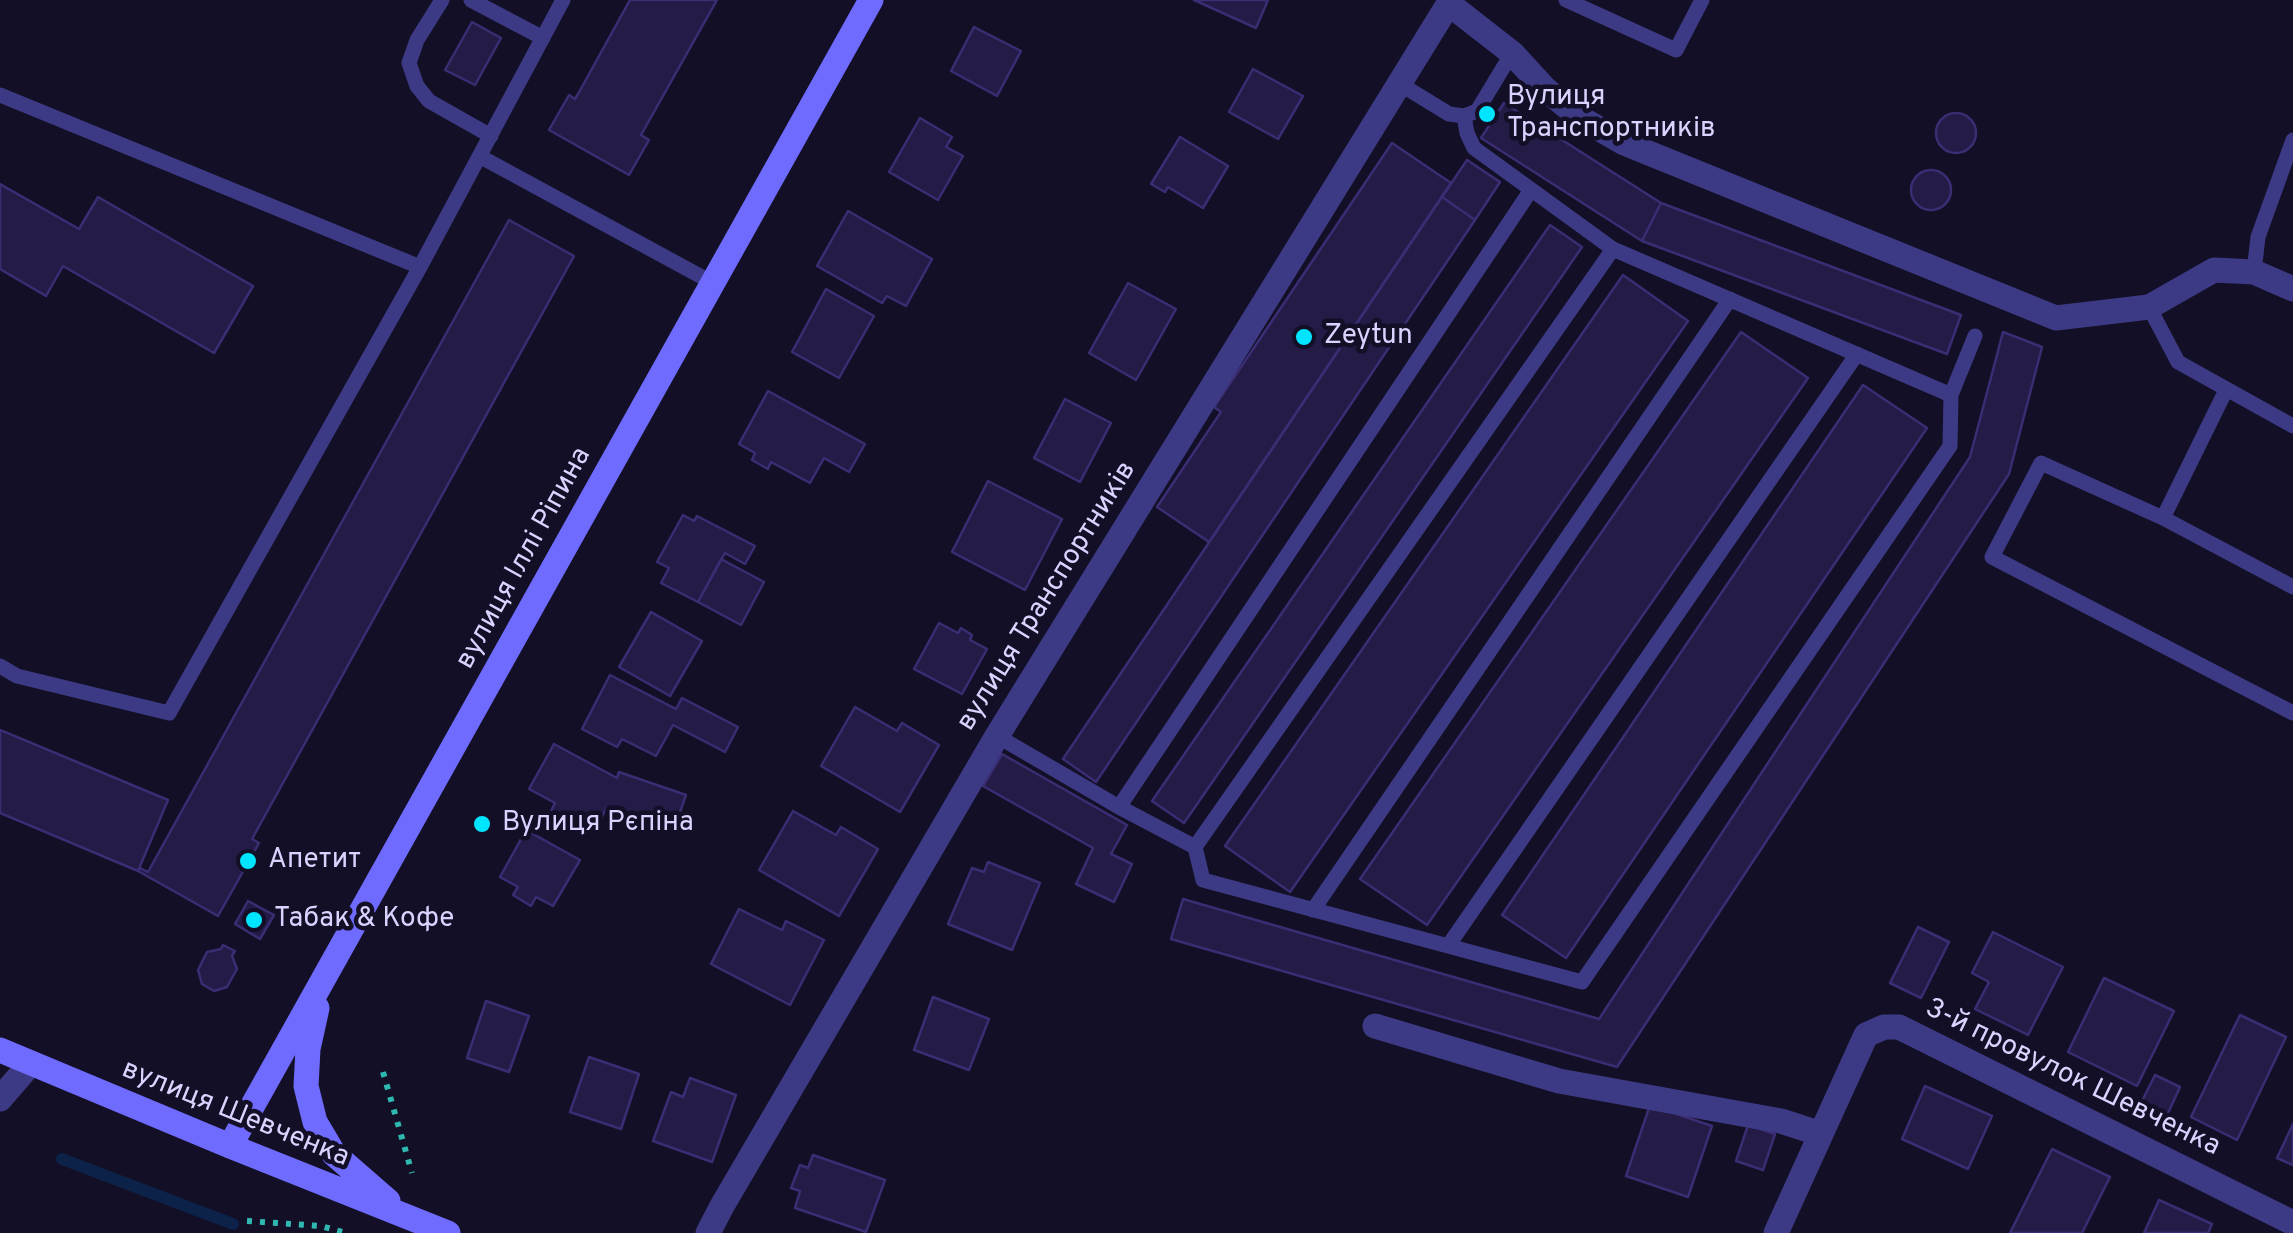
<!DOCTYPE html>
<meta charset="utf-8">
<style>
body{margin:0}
canvas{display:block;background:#130f26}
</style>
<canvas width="2293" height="1233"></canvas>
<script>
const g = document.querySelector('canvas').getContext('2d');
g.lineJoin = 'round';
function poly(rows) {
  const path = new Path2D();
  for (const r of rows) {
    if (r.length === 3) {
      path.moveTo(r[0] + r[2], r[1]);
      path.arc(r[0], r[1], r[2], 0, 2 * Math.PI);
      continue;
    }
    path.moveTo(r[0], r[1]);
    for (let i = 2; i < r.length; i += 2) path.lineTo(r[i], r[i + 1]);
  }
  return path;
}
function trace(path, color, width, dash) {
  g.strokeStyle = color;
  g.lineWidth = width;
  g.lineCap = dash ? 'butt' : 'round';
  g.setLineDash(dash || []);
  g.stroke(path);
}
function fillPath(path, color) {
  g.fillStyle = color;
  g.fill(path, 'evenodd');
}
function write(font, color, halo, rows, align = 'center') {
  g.font = font + ' Overpass,sans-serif';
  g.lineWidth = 9;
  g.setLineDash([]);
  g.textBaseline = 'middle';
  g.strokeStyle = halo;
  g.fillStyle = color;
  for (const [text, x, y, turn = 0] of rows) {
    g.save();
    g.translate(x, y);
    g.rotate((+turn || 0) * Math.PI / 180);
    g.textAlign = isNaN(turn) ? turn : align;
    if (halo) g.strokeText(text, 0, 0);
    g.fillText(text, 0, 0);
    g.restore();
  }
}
trace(poly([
 [62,1159,233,1224]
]), '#0c2248', 12);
const building = poly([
 [630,0,717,0,641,135,649,140,629,175,549,130,569,95,575,99,578,94,630,0],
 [1194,0,1268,0,1256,28,1194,0],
 [472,22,501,38,475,85,445,70,472,22],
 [974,27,1021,51,997,96,951,71,974,27],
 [1253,69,1303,96,1278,139,1229,112,1253,69],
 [1504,103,1661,203,1642,241,1481,138,1504,103],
 [1956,133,20],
 [920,118,952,137,946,147,963,156,938,200,889,172,920,118],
 [1180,137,1228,166,1203,208,1168,187,1165,192,1151,184,1180,137],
 [1392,143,1451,183,1209,542,1157,507,1221,412,1214,407,1392,143],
 [1467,160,1500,182,1475,220,1442,197,1467,160],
 [1931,190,20],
 [0,184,79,229,98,197,253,286,214,353,63,266,46,296,0,269,0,184],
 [1442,197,1475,220,1096,782,1063,759,1442,197],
 [1661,203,1961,315,1947,354,1642,241,1661,203],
 [848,211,932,259,906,306,887,296,882,303,817,266,848,211],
 [509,220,574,256,252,839,259,843,218,916,138,871,140,868,148,872,509,220],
 [1550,225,1582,247,1184,823,1152,801,1550,225],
 [1623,275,1688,321,1290,892,1225,846,1623,275],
 [1128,283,1176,309,1136,380,1089,353,1128,283],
 [826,289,874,316,839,378,792,352,826,289],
 [1741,332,1808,378,1427,925,1360,879,1741,332],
 [2003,332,2042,347,2009,474,1617,1067,1171,939,1183,899,1599,1019,1970,457,2003,332],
 [1863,385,1927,428,1566,958,1502,915,1863,385],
 [768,391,865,444,849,472,824,458,810,483,771,462,768,469,752,460,755,453,739,444,768,391],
 [1065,399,1111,423,1080,482,1034,458,1065,399],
 [988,481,1062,519,1025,590,952,552,988,481],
 [683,515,694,521,697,516,755,546,745,564,725,553,698,602,661,583,669,568,657,562,683,515],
 [721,559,764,582,741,625,698,602,721,559],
 [651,612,702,641,670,696,619,667,651,612],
 [939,623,958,633,961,628,972,635,970,640,987,649,962,694,914,669,939,623],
 [610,675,676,709,682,698,738,727,725,752,673,725,656,756,622,739,617,747,582,729,610,675],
 [855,707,897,731,902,723,939,745,900,812,821,766,855,707],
 [0,730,168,800,138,871,0,813,0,730],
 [554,744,617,778,619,772,686,795,674,829,607,807,597,826,580,816,576,825,551,811,555,803,529,789,554,744],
 [1002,754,1127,825,1111,854,1132,864,1114,902,1076,884,1093,848,983,786,1002,754],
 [793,811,836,835,841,827,878,849,839,916,759,870,793,811],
 [526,830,580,860,553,906,536,897,531,906,513,895,518,887,500,877,526,830],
 [988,862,1040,883,1012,950,948,924,972,868,984,872,988,862],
 [248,901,274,915,260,939,235,924,248,901],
 [739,909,782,930,786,921,824,940,790,1005,711,964,739,909],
 [1918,927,1949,942,1921,998,1890,983,1918,927],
 [1993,932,2063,967,2028,1035,1975,1009,1989,982,1972,973,1993,932],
 [223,945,235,951,232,956,237,969,227,987,214,991,202,984,198,970,207,952,221,949,223,945],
 [2104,978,2174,1011,2137,1086,2068,1052,2104,978],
 [933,997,989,1019,969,1070,914,1050,933,997],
 [486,1001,529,1016,509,1072,467,1058,486,1001],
 [2240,1015,2286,1037,2237,1140,2191,1117,2240,1015],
 [589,1057,639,1074,621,1129,570,1112,589,1057],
 [2155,1075,2180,1087,2164,1122,2138,1109,2155,1075],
 [690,1078,736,1095,712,1162,653,1141,671,1092,683,1097,690,1078],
 [1925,1086,1992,1116,1968,1169,1902,1139,1925,1086],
 [1650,1105,1712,1126,1688,1197,1626,1176,1650,1105],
 [2293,1124,2293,1165,2277,1158,2293,1124],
 [1748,1125,1775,1134,1763,1170,1736,1161,1748,1125],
 [2052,1149,2110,1177,2082,1233,2010,1233,2052,1149],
 [813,1155,885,1180,866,1232,795,1208,800,1191,791,1188,800,1165,808,1168,813,1155],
 [2159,1200,2212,1224,2208,1233,2144,1233,2159,1200]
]);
fillPath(building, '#241b47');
trace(building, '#3b2d73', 2.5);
trace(poly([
 [383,1072,412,1173],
 [247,1221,321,1226,346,1233]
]), '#2fb8b0', 6, [5, 8]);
trace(poly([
 [442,0,417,40,409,63,417,86,429,101,491,136],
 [471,0,543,38],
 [1566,0,1676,50,1702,0],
 [1400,84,1449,114,1464,116,1477,111,1512,53],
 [0,95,420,267],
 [1464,116,1467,133,1474,148,1613,249,1951,395],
 [481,157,713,283],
 [2254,272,2258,237,2293,140],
 [2149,307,2178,362,2293,426],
 [2163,518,2226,390],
 [2293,587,2163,518,2041,463,1992,557,2293,713],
 [0,666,17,676,169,713,420,267,563,0],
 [997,736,1119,807,1195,847,1203,880,1582,982,1950,446,1951,395,1975,336],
 [1119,807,1531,190],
 [1195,847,1613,249],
 [1313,910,1730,299],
 [1448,946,1857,354]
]), '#3d3a85', 15);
trace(poly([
 [1449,4,1512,53,1545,89,1582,119,1624,143,2056,318,2149,307,2214,270,2254,272,2293,289],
 [1375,1026,1559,1081,1781,1121,1821,1134],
 [708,1233,722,1206,997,736,1451,0],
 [1776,1233,1866,1035,1884,1027,1899,1027,2293,1223]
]), '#3d3a85', 25);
trace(poly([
 [0,1099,31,1063]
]), '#3d3a85', 25);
trace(poly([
 [317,1008,308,1049,306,1086,315,1122,334,1154,388,1201],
 [0,1050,230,1146,448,1233],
 [230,1146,871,0]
]), '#6f6bff', 25);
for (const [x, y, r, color] of [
 [1487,114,10,"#00e5ff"],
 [1304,337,10,"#00e5ff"],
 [482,824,10,"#00e5ff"],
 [248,861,10,"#00e5ff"],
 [254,920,10,"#00e5ff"]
]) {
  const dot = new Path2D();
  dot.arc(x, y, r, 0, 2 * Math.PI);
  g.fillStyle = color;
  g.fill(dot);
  trace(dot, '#130f26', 4);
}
write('28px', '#d9d4ff', '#130f26', [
 ["Вулиця",1507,98],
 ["Транспортників",1507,130],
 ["Zeytun",1324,337],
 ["Вулиця Рєпіна",502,824],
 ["Апетит",268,861],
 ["Табак & Кофе",274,920]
], 'left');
write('28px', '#d9d4ff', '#130f26', [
 ["вулиця Іллі Ріпина",525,559,-61],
 ["вулиця Транспортників",1048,597,-58],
 ["3-й провулок Шевченка",2072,1079,26],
 ["вулиця Шевченка",235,1115,22]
]);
</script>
